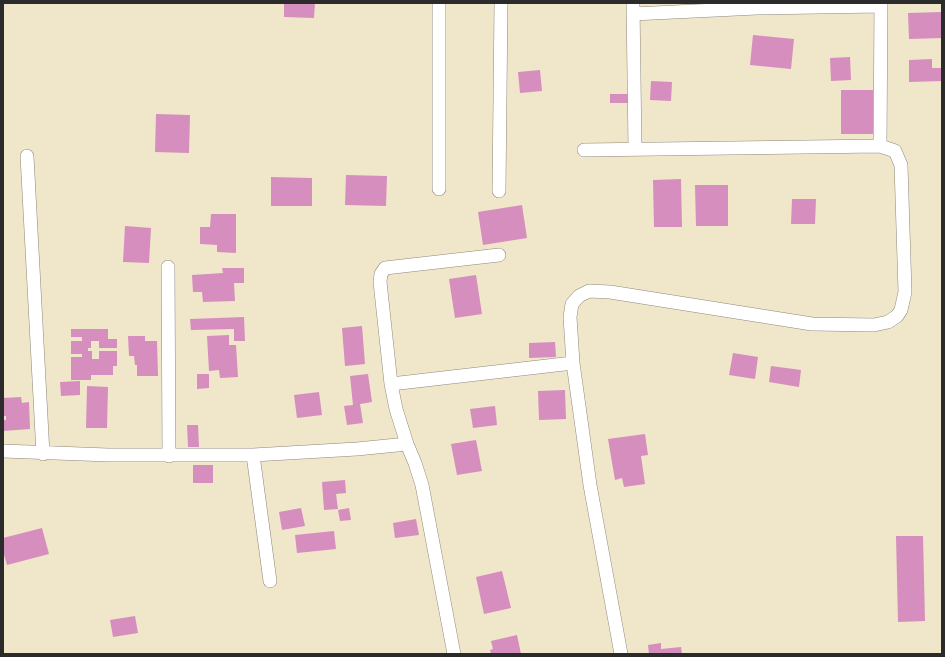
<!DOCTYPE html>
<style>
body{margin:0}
#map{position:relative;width:945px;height:657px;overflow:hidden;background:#f0e6ca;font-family:Vollkorn,serif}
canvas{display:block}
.frame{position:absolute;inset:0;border:4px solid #2b2b2b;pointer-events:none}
</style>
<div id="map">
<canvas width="945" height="657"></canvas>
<div class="frame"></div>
</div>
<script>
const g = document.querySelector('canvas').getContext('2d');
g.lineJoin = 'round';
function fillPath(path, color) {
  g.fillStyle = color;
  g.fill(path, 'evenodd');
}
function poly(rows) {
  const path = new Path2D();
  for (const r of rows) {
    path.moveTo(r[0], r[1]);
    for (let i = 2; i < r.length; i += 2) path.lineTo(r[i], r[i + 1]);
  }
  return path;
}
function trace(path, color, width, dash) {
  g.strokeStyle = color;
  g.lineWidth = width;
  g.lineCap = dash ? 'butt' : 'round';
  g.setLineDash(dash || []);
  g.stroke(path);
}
fillPath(poly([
 [284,3,315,3,314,18,284,17],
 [942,12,942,38,909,39,908,13],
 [753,35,794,39,791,69,750,65],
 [850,57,851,80,831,81,830,58],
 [932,59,932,68,942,68,942,81,909,82,909,60],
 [540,70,542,91,520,93,518,72],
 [651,81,672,82,671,101,650,100],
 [841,90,873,90,873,134,841,134],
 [610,94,628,94,629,103,610,103],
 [156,114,190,115,189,153,155,152],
 [346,175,387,176,386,206,345,205],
 [271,177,312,178,312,206,271,206],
 [681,179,682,227,654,227,653,180],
 [695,185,728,185,728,226,696,226],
 [792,199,816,199,815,224,791,224],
 [522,205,527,238,483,245,478,212],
 [211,214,236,214,236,253,217,252,217,245,200,244,200,227,210,227],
 [125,226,151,228,149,263,123,262],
 [222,268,244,268,244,283,234,283,235,301,203,302,202,292,193,292,192,275,223,273],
 [476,275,482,314,455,318,449,279],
 [244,317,245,341,234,341,234,329,191,330,190,319],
 [362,326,365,364,345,366,342,328],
 [71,329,108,329,108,339,117,339,117,348,99,348,99,341,91,341,91,348,88,348,88,351,92,351,92,359,99,359,99,351,117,351,117,366,113,366,113,375,91,375,91,380,71,380,71,357,82,357,82,354,71,354,71,341,82,341,82,337,71,337],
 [229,335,229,345,236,345,238,377,220,378,219,370,209,371,207,336],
 [128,336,145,336,145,341,157,341,158,376,137,376,137,365,135,365,134,356,129,356],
 [555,342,556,357,529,358,529,343],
 [733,353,758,357,755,379,729,375],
 [771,366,801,370,799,387,769,382],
 [197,374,209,374,209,388,197,389],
 [368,374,372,402,360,404,363,423,347,425,344,406,353,405,350,376],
 [80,381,80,395,61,396,60,382],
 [87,386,108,387,107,428,86,428],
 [565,390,566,419,539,420,538,391],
 [319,392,322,415,297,418,294,395],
 [21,397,22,403,29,402,30,429,3,431,3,420,6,420,6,416,3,416,3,398],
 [495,406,497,425,473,428,470,409],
 [187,425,198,425,199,447,188,447],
 [645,434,648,455,641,456,645,484,624,487,622,478,615,480,608,439],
 [476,440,482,471,457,475,451,444],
 [193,465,213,465,213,483,193,483],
 [345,480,346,493,336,494,338,509,324,510,322,482],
 [301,508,305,526,282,530,279,512],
 [349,508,351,520,340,521,338,510],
 [416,519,419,535,395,538,393,523],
 [42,528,49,554,7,565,3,551,3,538],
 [334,531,336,549,297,553,295,535],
 [896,536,923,536,925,621,898,622],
 [502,571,511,608,484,614,476,577],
 [135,616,138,633,113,637,110,620],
 [517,635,521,654,491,654,490,650,493,649,491,641],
 [661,643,661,649,681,647,682,654,649,654,648,645]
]), '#d58ebe');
const street = poly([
 [633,3,635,149],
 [633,14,757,8,881,6],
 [880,146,881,3],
 [584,150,880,146,895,151,901,165,905,292,901,310,897,316,888,322,874,325,812,324,610,292,589,291,579,296,572,304,570,317,573,363,590,485,621,654],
 [27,156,43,454],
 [439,189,439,3],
 [499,191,501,3],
 [168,267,169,456],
 [391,384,573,363],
 [3,451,108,455,253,455,357,449,407,444],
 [253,455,270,581],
 [454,654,422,485,415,463,407,444,396,409,391,384,380,282,381,274,385,268,499,255]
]);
trace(street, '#8e887a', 14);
trace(street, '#fff', 13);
</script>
